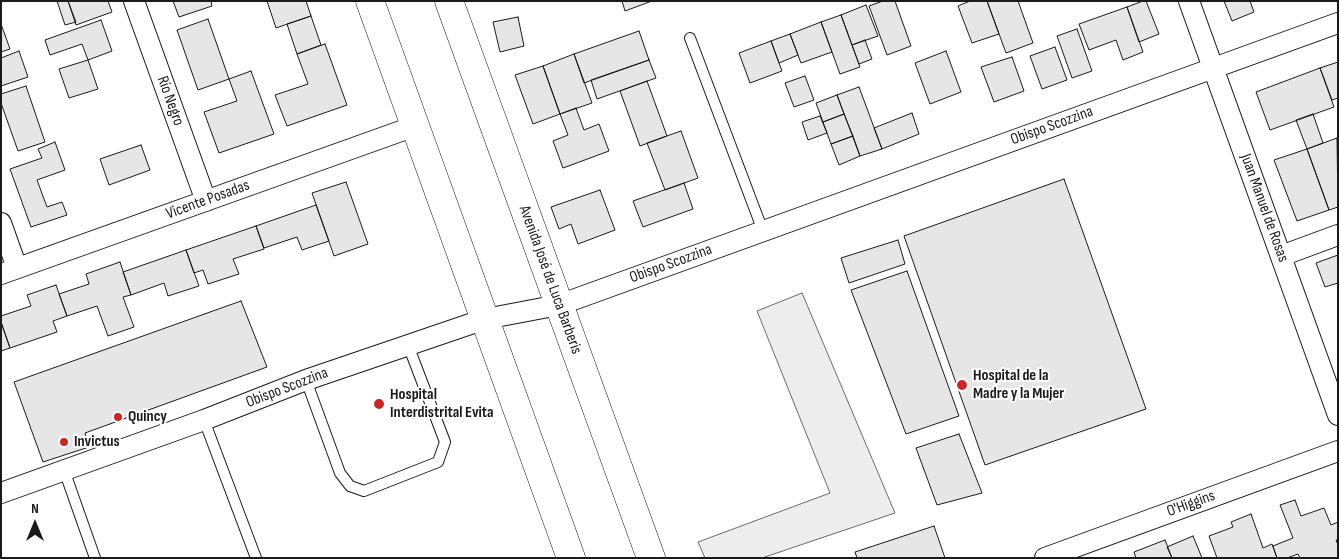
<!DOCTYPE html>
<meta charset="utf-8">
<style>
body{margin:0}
#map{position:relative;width:1339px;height:559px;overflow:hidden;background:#fff;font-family:"Sofia Sans Condensed",sans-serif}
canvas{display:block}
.frame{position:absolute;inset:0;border:2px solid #1a1a1a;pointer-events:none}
.north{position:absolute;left:10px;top:499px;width:50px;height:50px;-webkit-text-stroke:4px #fff;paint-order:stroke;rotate:0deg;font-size:14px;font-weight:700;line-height:20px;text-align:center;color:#1a1a1a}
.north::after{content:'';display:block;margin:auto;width:18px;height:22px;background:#1a1a1a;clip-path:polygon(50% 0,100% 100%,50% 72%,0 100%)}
</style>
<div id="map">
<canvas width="1339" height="559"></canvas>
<div class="frame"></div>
<div class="north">N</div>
</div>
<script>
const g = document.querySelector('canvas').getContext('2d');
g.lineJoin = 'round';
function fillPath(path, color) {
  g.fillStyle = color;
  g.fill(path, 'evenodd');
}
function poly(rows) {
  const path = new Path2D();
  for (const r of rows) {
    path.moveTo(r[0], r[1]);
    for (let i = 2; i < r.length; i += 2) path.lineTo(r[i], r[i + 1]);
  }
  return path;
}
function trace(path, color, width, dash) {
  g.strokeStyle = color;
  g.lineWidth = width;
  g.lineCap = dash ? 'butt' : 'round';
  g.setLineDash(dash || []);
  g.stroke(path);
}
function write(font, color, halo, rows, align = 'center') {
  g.font = font + ' "Sofia Sans Condensed",sans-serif';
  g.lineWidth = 4;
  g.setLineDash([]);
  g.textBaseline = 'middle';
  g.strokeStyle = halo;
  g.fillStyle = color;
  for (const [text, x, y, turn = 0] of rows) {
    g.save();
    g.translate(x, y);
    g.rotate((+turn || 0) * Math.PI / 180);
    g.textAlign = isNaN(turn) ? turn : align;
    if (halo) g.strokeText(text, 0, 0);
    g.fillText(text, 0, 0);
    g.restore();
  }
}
const parking = poly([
 [802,293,895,513,762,558,705,558,698,542,830,493,757,311,802,293]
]);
fillPath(parking, '#ededed');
trace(parking, '#6a6a6a', 1);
const building = poly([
 [57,1,68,1,76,22,65,25,57,1],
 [68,1,108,1,112,12,76,25,68,1],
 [173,1,211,1,212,6,179,17,173,1],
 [267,1,306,1,311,16,276,28,267,1],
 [622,1,652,1,625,11,622,1],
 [883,1,895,1,911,46,887,55,869,6,883,1],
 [970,1,987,1,999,34,972,43,958,6,970,1],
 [987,1,1018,1,1033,43,1006,53,987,1],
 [1143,1,1146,1,1159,34,1139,42,1127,7,1143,1],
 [1224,1,1250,1,1254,12,1232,21,1224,1],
 [866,5,878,36,852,45,841,15,866,5],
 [1127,7,1143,52,1123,60,1116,40,1089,50,1079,24,1127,7],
 [841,15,860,67,840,74,821,22,841,15],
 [311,16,321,45,297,54,287,24,311,16],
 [518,17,524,46,500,52,493,22,518,17],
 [208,19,229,79,198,90,177,30,208,19],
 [101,20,112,51,88,60,82,44,50,55,45,40,101,20],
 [821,22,832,52,801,63,790,34,821,22],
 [1,24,10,49,1,52,1,24],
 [1077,29,1092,71,1072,78,1057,36,1077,29],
 [639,31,649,60,584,83,574,54,639,31],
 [790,34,798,55,779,63,771,41,790,34],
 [865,40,872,59,859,64,852,45,865,40],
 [771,41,782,71,750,83,739,53,771,41],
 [325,44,347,105,287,126,275,95,308,84,297,54,325,44],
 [1055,47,1067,80,1042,89,1030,56,1055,47],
 [19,51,28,77,1,86,1,58,19,51],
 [946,51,961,92,930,104,915,63,946,51],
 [574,54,592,103,560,114,543,66,574,54],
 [1012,57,1024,91,994,102,981,67,1012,57],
 [88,60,98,89,69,98,59,69,88,60],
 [649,60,656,78,597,99,591,80,649,60],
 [1338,62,1338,98,1332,100,1320,68,1338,62],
 [543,66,560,114,533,124,515,75,543,66],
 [1320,68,1334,107,1270,130,1256,92,1320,68],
 [251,71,274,134,219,153,204,112,237,101,229,79,251,71],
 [805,76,814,100,794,107,785,83,805,76],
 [647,81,667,136,640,146,620,91,647,81],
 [26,86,45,142,18,151,1,103,1,94,26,86],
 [859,87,882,149,860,156,837,95,859,87],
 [837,95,844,114,823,122,816,103,837,95],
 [576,108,584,130,599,124,609,151,563,168,553,141,568,135,560,114,576,108],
 [912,113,919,134,882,149,874,128,912,113],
 [844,114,853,136,831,144,823,122,844,114],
 [1313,114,1323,143,1307,149,1296,120,1313,114],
 [820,116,827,133,808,140,802,122,820,116],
 [681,131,698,178,665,190,647,143,681,131],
 [853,136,860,156,839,165,831,144,853,136],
 [1337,138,1338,207,1329,210,1307,149,1337,138],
 [55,142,65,170,37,180,47,207,62,202,67,215,31,227,10,169,42,158,38,149,55,142],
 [141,145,150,170,109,185,100,159,141,145],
 [1307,149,1329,210,1297,221,1274,160,1307,149],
 [1064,179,1146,409,985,465,904,236,1064,179],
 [346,182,368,244,334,256,312,193,346,182],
 [684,183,693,209,643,227,633,201,684,183],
 [600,190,615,230,578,244,571,224,559,229,551,207,600,190],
 [316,205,329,241,302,250,297,237,264,248,256,226,316,205],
 [256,226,264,249,233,259,239,274,208,284,203,270,194,273,186,250,256,226],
 [898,240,905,264,849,283,841,258,898,240],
 [186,250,199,286,168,296,164,283,131,295,123,272,186,250],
 [1338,255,1338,283,1325,287,1316,263,1338,255],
 [120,262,131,295,123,297,134,327,108,336,97,306,67,316,59,294,89,284,86,274,120,262],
 [907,271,959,416,906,434,851,290,907,271],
 [56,285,67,316,53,321,57,332,10,348,1,322,1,316,31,306,27,295,56,285],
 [241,301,267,367,85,433,89,447,43,462,14,382,241,301],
 [1,322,10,348,1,351,1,322],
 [959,434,982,493,937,505,916,448,959,434],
 [1295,500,1301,516,1324,508,1331,525,1338,522,1338,540,1336,540,1338,545,1338,558,1300,558,1298,554,1287,558,1277,558,1273,546,1293,538,1280,505,1295,500],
 [1251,514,1263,548,1272,544,1277,558,1217,558,1209,536,1233,527,1231,522,1251,514],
 [934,526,945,558,857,558,855,552,934,526],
 [1193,536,1202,558,1172,558,1167,547,1193,536],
 [1165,540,1172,558,1136,558,1134,552,1165,540]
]);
fillPath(building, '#e6e6e6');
trace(building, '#1a1a1a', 1);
const lane = poly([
 [690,38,763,231],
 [306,380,340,473,350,486,364,491,438,462,445,442,408,345],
 [204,420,256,558],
 [64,470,95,558]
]);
const street = poly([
 [134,1,206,201],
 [1189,1,1338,415],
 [1,223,17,268],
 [1281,256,1338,235],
 [1,274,415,126],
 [1,493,204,420,306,380,485,319,559,305,1338,23],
 [1045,558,1338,451]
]);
const secondary = poly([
 [370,1,571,558],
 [449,1,651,558]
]);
trace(lane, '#1a1a1a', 12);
trace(street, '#1a1a1a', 22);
trace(secondary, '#1a1a1a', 29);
trace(lane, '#fff', 10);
trace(street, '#fff', 20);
trace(secondary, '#fff', 28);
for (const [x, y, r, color] of [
 [962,385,6,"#c62828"],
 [379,404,6,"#c62828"],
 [118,417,5,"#c62828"],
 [64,442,5,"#c62828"]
]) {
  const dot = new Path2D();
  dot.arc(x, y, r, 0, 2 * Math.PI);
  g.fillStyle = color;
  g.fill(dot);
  trace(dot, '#fff', 2);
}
write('16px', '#1a1a1a', '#fff', [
 ["Río Negro",170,101,70],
 ["Obispo Scozzina",1052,126,-20],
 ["Vicente Posadas",208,200,-20],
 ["Juan Manuel de Rosas",1264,208,70],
 ["Obispo Scozzina",671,264,-20],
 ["Avenida José de Luca Barberis",550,280,70],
 ["Obispo Scozzina",287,388,-21],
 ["O'Higgins",1191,504,-20]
]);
write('bold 16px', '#1a1a1a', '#fff', [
 ["Hospital de la",973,376],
 ["Madre y la Mujer",973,394],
 ["Hospital",390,395],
 ["Interdistrital Evita",390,413],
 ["Quincy",128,417],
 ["Invictus",74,442]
], 'left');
</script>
